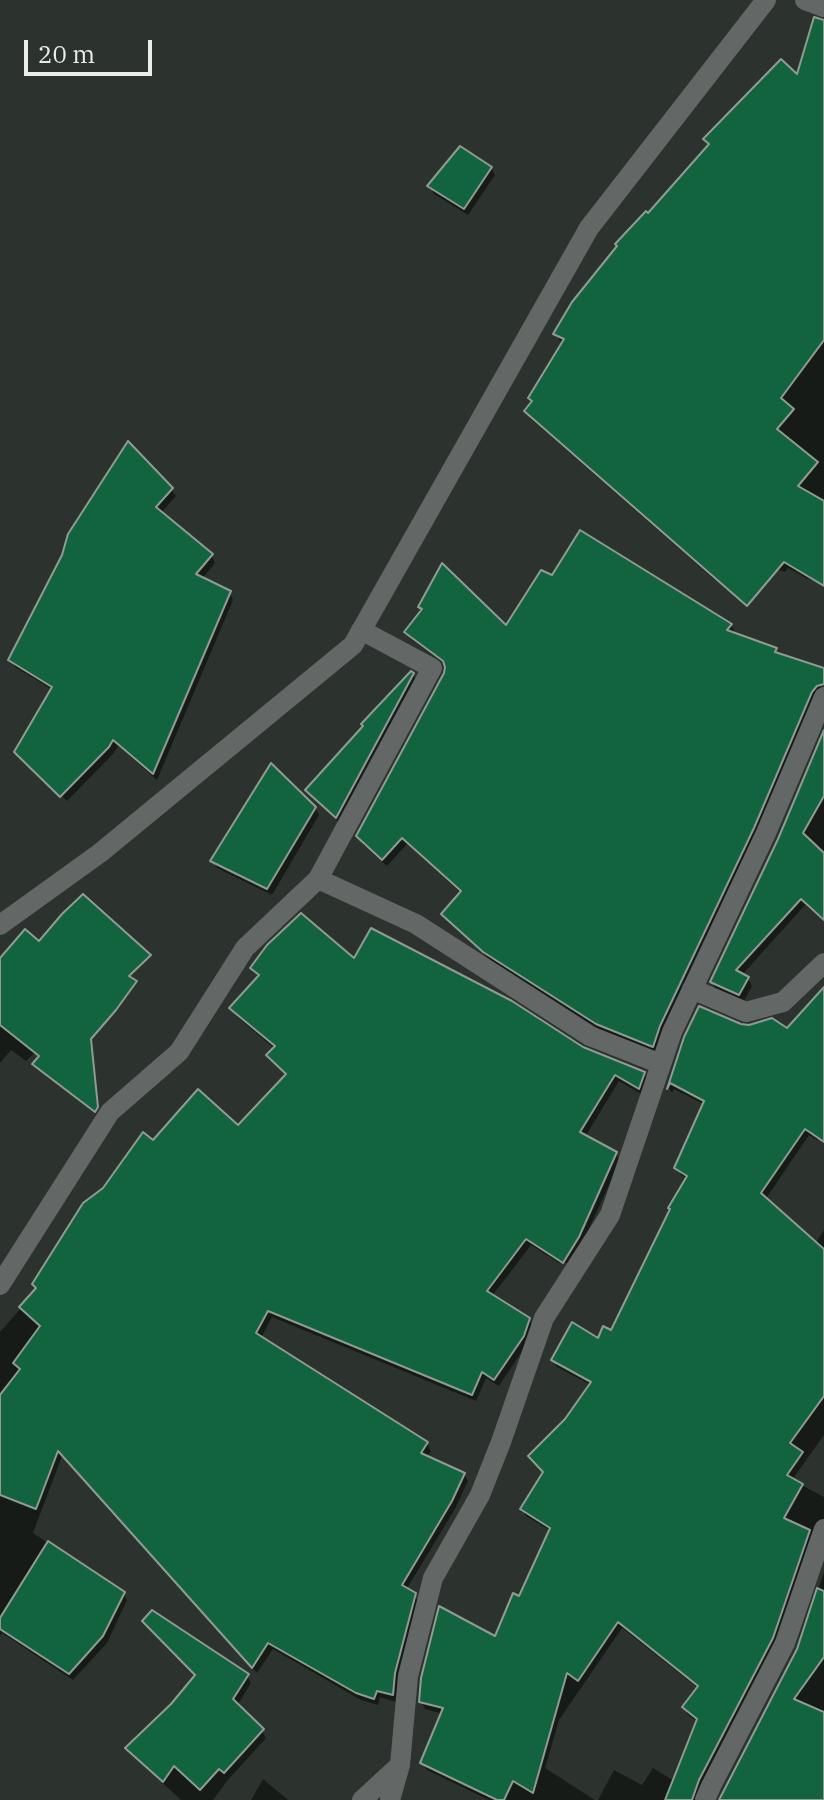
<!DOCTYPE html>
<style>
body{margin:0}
#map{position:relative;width:824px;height:1800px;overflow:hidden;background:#2c332e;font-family:"IBM Plex Serif",serif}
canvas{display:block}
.scale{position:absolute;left:24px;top:40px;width:128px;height:36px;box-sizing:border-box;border:4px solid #e8edea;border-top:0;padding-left:10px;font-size:24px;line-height:28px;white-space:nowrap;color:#e8edea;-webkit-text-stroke:6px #2c332e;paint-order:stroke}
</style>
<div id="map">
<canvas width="824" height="1800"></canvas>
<div class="scale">20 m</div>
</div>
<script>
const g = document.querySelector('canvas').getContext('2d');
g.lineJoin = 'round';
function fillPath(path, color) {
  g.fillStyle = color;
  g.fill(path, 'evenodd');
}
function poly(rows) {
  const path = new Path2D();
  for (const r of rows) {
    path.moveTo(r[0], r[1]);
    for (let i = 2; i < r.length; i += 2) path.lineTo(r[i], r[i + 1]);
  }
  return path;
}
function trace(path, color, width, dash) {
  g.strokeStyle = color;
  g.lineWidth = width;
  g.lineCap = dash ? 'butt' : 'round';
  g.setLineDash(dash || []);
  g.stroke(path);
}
fillPath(poly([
 [824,31,824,584,806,578,788,568,785,572,728,553,715,580,531,419,527,411,564,343,560,341,556,334,648,216,710,146,706,140,798,78],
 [491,168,495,175,468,215,434,194,430,186],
 [171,489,176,496,161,513,211,555,215,563,202,579,229,592,233,600,157,780,118,746,113,754,67,801,18,753,53,690,15,667,10,660],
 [420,607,506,628,731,625,735,632,733,634,775,649,779,655,824,674,819,695,657,1053,602,1031,489,959,448,921,444,914,462,894,407,844,387,866,362,844,358,836,446,674,447,666,411,639,407,632,423,611],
 [413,675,417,682,341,824,312,797,307,790],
 [824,789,824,921,805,905,742,975,748,978,752,986,744,1001,716,990,712,982],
 [315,808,319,815,272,895,217,868,213,861],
 [40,944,139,951,26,1061,11,1050,0,1063,0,962],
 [355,961,643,1073,648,1080,643,1095,619,1081,585,1137,616,1153,620,1161,582,1244,571,1263,559,1263,531,1245,492,1296,529,1319,533,1327,527,1344,499,1386,486,1378,476,1401,272,1317,261,1338,427,1444,431,1451,427,1457,464,1474,468,1481,455,1509,406,1590,414,1595,419,1602,396,1702,380,1697,378,1705,361,1700,273,1649,257,1673,62,1456,33,1533,123,1593,127,1600,107,1643,73,1680,2,1633,0,1636,0,1332,37,1290,153,1143,238,1128,287,1076,273,1062,269,1055,275,1049,236,1016,232,1008,259,978,253,969],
 [824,990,824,1140,819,1137,817,1140,809,1135,765,1200,815,1244,824,1230,824,1435,792,1480,824,1497,824,1525,776,1646,698,1800,598,1800,614,1770,642,1785,653,1768,674,1781,698,1722,688,1715,684,1708,698,1688,622,1628,559,1720,545,1768,595,1800,489,1800,427,1770,422,1763,443,1714,425,1709,421,1702,496,1638,520,1598,551,1531,526,1516,522,1509,545,1474,531,1457,566,1420,591,1385,557,1367,553,1360,612,1333,687,1179,681,1175,676,1168,705,1105,674,1089,672,1093,669,1088,686,1038,740,1026,788,1030],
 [824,1572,824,1800,722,1800,798,1650],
 [145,1621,247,1675,251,1683,237,1706,262,1731,266,1738,227,1781,213,1800,181,1800,132,1755,128,1748,172,1705,196,1677,149,1629],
 [263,1779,288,1800,251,1800]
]), '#0007');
const building = poly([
 [814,17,824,20,824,340,781,398,794,409,777,429,818,462,798,486,824,501,824,586,784,562,747,606,524,411,532,401,528,398,564,339,553,334,572,302,617,246,615,244,646,211,648,213,709,144,703,139,781,59,797,74,814,17],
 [460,146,492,167,464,209,427,186,460,146],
 [128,441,173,488,156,507,213,554,196,574,231,591,153,774,113,740,109,747,60,797,14,752,52,687,8,660,62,555,68,534,128,441],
 [580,530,732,624,727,630,777,648,775,652,824,668,824,684,817,686,812,692,754,828,660,1026,653,1047,596,1024,483,952,441,914,461,891,402,838,382,860,356,836,444,673,445,667,443,661,404,632,422,609,418,607,442,563,506,625,541,570,552,575,580,530],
 [411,671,414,673,336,818,305,790,363,726,361,724,411,671],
 [824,730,824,796,803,833,824,853,824,920,801,899,736,970,749,977,739,995,710,982,778,839,824,730],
 [271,763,316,807,267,889,210,861,271,763],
 [83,894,151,955,129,976,137,981,116,1010,91,1039,98,1107,95,1112,32,1064,39,1056,0,1025,0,958,25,929,39,941,62,914,83,894],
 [301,913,354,958,371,928,512,1001,583,1047,645,1072,639,1089,615,1075,580,1132,617,1152,579,1237,563,1263,526,1239,487,1291,530,1318,524,1336,494,1380,482,1372,472,1395,268,1311,256,1333,428,1442,421,1453,465,1473,452,1501,402,1585,416,1593,395,1673,393,1695,377,1691,374,1699,356,1693,268,1643,252,1668,58,1451,36,1509,0,1495,0,1395,20,1369,13,1363,40,1326,19,1307,36,1288,32,1284,83,1203,103,1188,143,1132,153,1140,198,1089,238,1125,286,1074,266,1055,275,1046,229,1008,259,975,250,968,267,945,301,913],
 [824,987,824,1142,805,1129,761,1193,824,1249,824,1396,790,1443,803,1452,787,1475,803,1484,784,1518,810,1530,773,1638,699,1780,692,1800,665,1800,697,1719,682,1707,698,1686,618,1622,578,1681,567,1673,533,1793,513,1781,504,1800,497,1800,420,1763,443,1708,419,1702,421,1678,439,1606,495,1636,513,1593,519,1596,550,1528,520,1509,543,1472,528,1456,565,1419,591,1382,551,1360,572,1322,598,1338,603,1326,611,1330,670,1209,668,1208,687,1176,674,1168,704,1101,670,1083,667,1089,684,1037,699,1006,741,1024,749,1025,772,1018,787,1028,824,987],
 [48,1541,125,1592,103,1636,69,1674,0,1629,0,1618,48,1541],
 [817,1588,824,1591,824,1657,794,1699,824,1712,824,1800,719,1800,797,1649,817,1588],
 [152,1610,249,1674,233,1699,264,1729,224,1773,219,1769,200,1790,174,1766,163,1782,125,1748,171,1704,195,1675,142,1621,152,1610]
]);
fillPath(building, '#11643e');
trace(building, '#929a95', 2);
trace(poly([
 [805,0,824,7],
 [318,879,416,924,590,1036,661,1064],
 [0,925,100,853,353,645,589,228,766,0],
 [692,989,746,1012,783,1002,824,963],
 [0,1285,110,1112,179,1052,245,948,318,879,432,668,361,630],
 [362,1800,400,1765],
 [390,1800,400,1765,408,1676,433,1578,480,1495,501,1442,544,1318,610,1215,672,1032,766,833,824,697],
 [705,1800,711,1786,785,1643,824,1529]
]), '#636765', 20);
</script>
